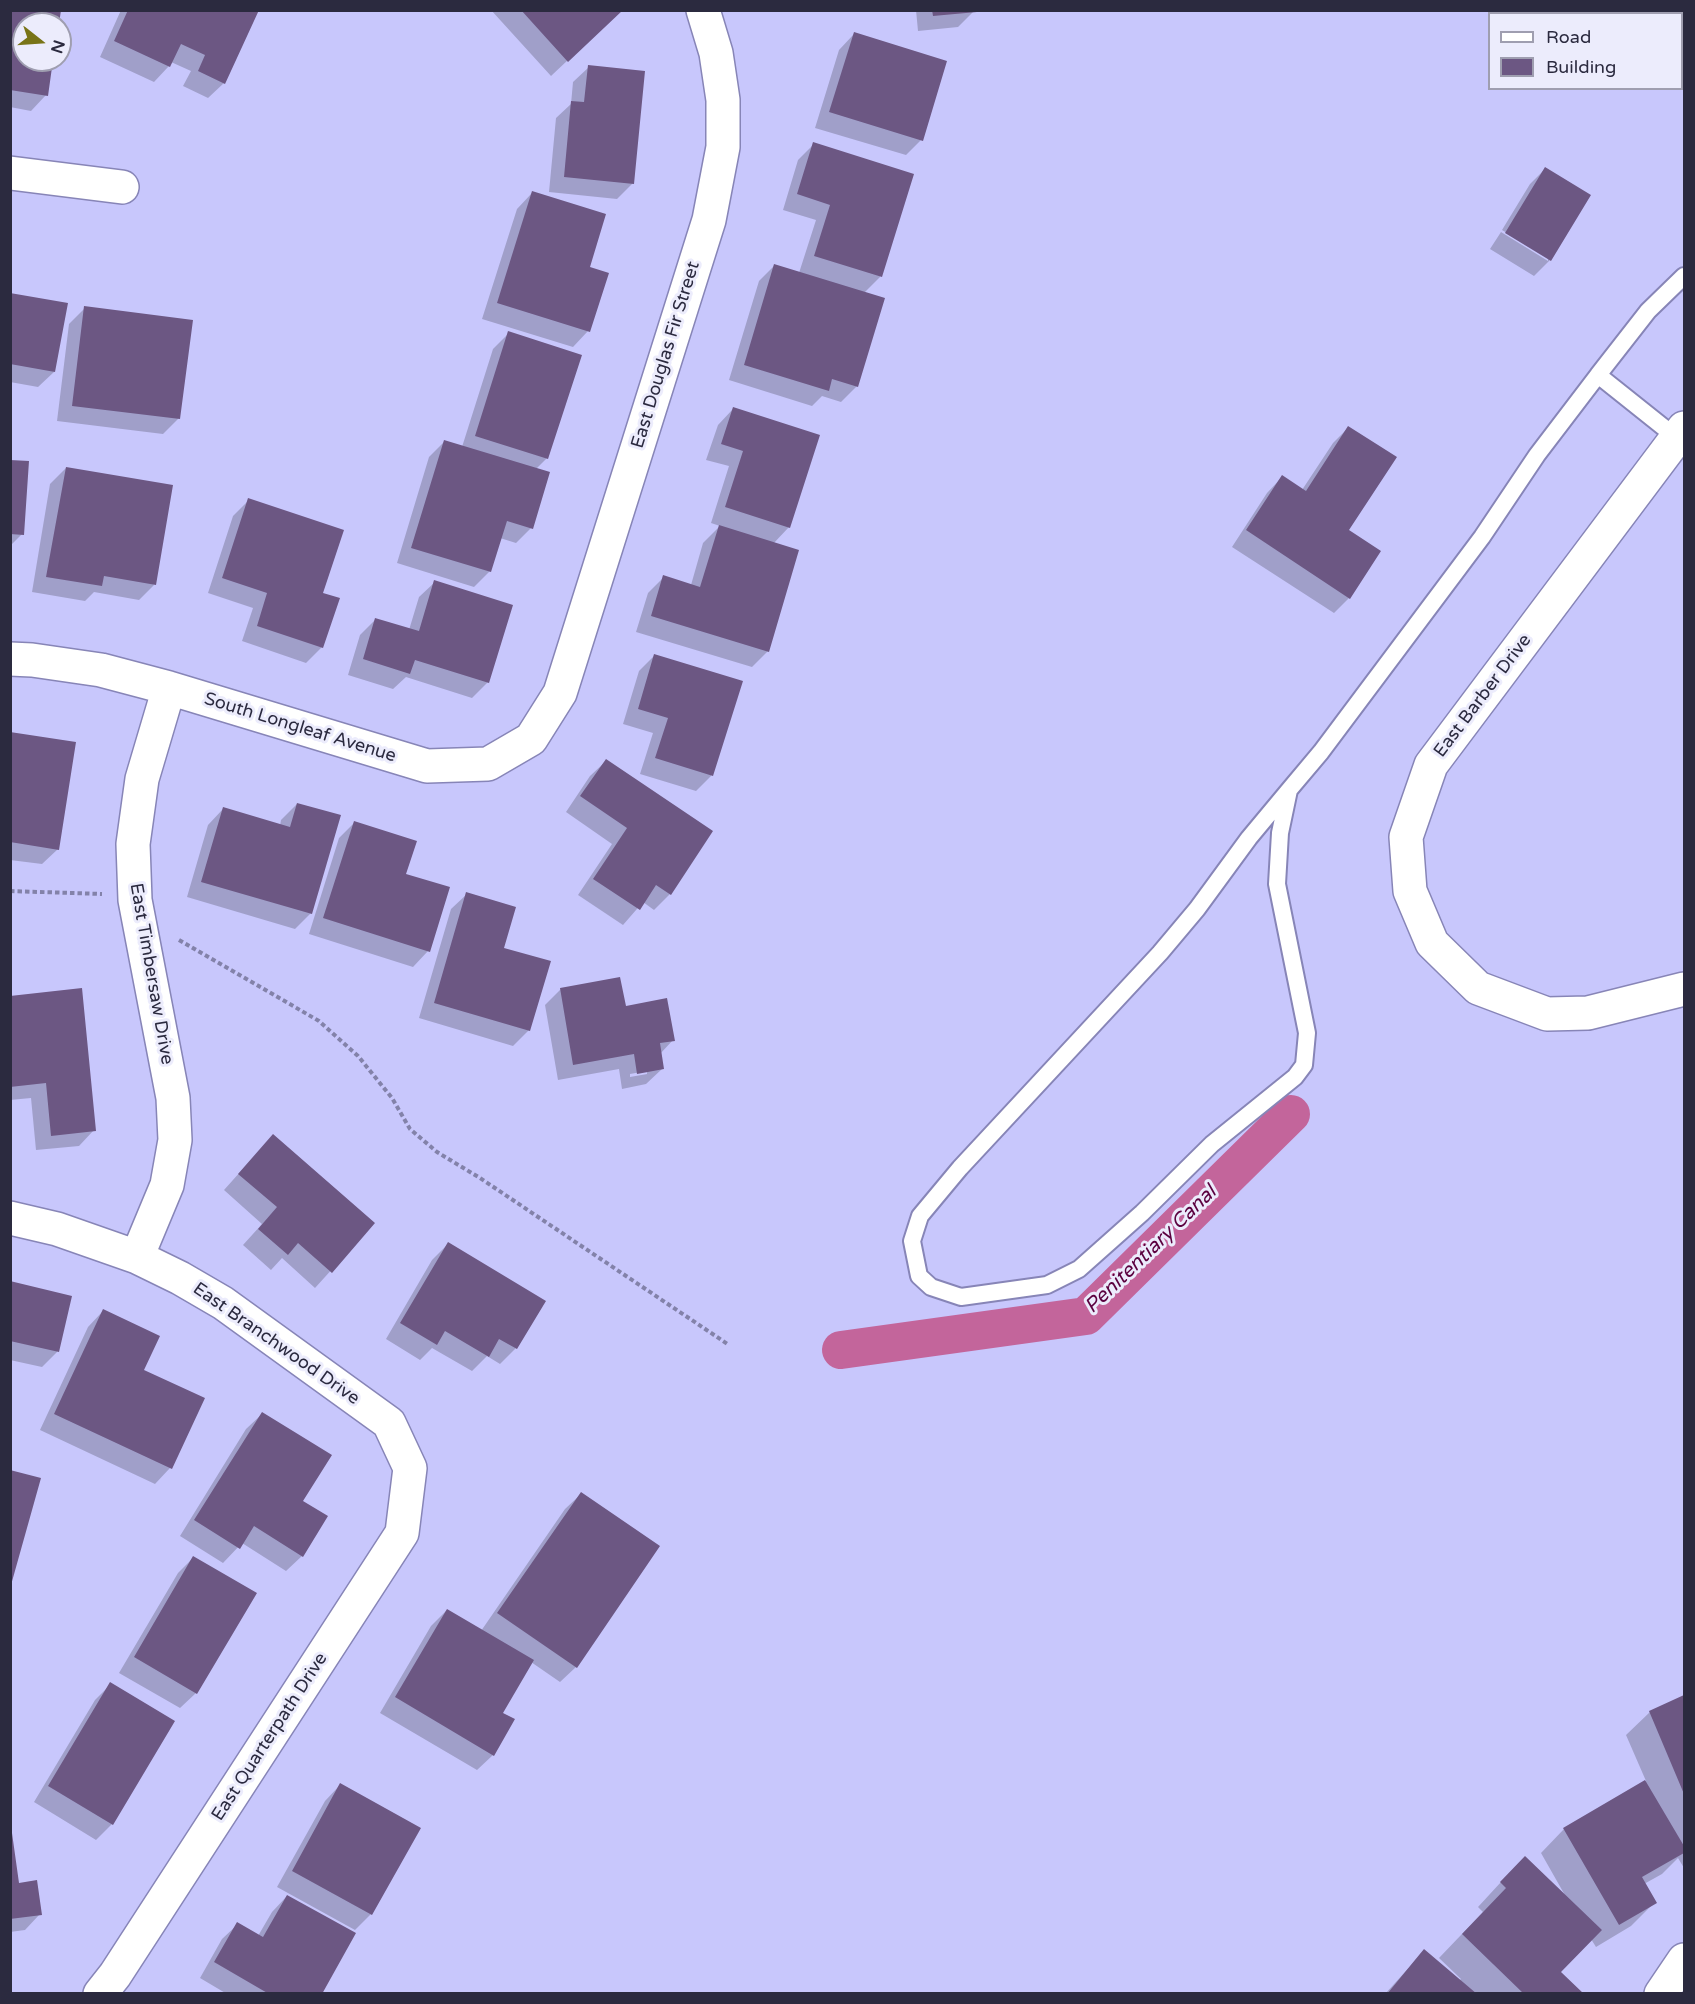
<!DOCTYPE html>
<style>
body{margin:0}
#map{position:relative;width:1695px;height:2004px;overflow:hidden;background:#c8c7fc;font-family:"Varela Round",sans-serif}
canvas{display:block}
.frame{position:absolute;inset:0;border:12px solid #2b2a3f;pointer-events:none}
.legend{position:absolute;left:1488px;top:12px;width:195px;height:78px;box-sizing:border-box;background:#ececfc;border:2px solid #9f9eb0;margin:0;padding:8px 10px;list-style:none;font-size:18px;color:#2b2a3f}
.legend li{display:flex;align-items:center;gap:12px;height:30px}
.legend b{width:30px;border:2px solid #9f9eb0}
.north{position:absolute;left:12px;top:12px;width:60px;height:60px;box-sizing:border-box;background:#ececfc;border:2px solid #9f9eb0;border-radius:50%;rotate:107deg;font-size:16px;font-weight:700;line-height:24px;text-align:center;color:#2b2a3f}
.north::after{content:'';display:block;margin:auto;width:21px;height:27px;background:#797418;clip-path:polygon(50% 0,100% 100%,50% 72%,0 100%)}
</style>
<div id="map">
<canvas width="1695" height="2004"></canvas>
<div class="frame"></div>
<ul class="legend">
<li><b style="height:8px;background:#fff"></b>Road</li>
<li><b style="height:16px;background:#6c5783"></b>Building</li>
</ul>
<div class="north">N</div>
</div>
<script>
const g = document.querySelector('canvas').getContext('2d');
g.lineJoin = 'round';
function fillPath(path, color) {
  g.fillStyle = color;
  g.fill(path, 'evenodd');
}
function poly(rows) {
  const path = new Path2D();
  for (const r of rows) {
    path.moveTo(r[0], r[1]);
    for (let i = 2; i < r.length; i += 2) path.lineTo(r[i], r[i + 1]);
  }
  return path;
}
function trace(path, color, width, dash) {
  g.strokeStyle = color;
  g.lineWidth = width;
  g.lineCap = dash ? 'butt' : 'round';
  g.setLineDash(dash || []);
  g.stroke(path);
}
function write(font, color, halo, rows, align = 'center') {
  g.font = font + ' "Varela Round",sans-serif';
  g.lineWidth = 6;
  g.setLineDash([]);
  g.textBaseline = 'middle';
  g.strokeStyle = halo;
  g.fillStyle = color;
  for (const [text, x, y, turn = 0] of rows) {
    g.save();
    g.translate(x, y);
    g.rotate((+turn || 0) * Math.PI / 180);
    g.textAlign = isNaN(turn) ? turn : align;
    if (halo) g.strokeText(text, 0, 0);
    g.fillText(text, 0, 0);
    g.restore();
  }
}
fillPath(poly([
 [10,10,58,24,24,24,24,60,52,60,46,95,31,111,10,107],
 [121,10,258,10,224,83,208,98,183,86,191,71,171,62,169,66,154,82,100,57],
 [491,10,621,10,551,76],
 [916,10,973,10,973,12,958,27,918,31],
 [854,34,921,140,906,155,815,128,839,50],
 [589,67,633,183,617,199,549,192,556,118,571,104,573,82],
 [814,144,912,175,880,277,864,293,857,386,841,402,822,396,812,406,729,380,759,281,775,265,799,273,816,220,783,210,798,160],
 [1545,169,1589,195,1550,260,1534,276,1490,249,1501,232,1548,261,1548,258,1502,230,1530,184],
 [532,193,588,268,588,331,573,347,482,319,517,209],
 [10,294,54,372,38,387,10,382],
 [85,308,179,418,163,434,57,421,69,324],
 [509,333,547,458,536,469,531,528,516,543,500,538,490,571,474,587,397,563,429,457,445,441,462,447,493,349],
 [733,409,789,527,773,544,768,651,752,667,636,632,648,593,664,577,691,585,703,543,720,526,711,523,729,466,706,460,718,425],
 [1349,427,1347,531,1349,598,1334,613,1232,547,1267,493,1282,477,1302,490,1333,443],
 [10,461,22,534,10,546],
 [66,468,154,585,139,600,94,592,85,601,32,592,50,484],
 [249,500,321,594,322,647,306,663,242,641,253,608,208,593,233,516],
 [435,582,488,682,472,698,406,677,393,689,348,675,360,635,376,619,409,630,419,597],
 [655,655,741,682,711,776,696,791,640,774,653,733,623,724,639,671],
 [10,734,58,849,42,864,10,860],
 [606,761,711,832,670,894,654,910,643,902,623,925,578,895,612,844,566,812,590,776],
 [297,804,311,913,295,929,187,897,208,825,223,809,280,826,281,820],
 [354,823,404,875,428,951,413,967,309,934,339,838],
 [467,894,502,949,529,1030,513,1046,419,1018,451,909],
 [561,989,625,1007,673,1040,660,1054,662,1069,646,1084,622,1089,619,1069,558,1080,545,1005],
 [647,1071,647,1074,630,1077,630,1074],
 [10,997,94,1130,79,1146,36,1150,31,1098,10,1100],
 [258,1152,373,1224,315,1288,282,1258,271,1270,243,1245,262,1224,224,1190],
 [448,1244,516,1348,500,1364,487,1356,472,1371,432,1348,420,1360,386,1339,432,1260],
 [10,1283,71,1297,57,1352,42,1367,10,1360],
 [103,1311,142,1371,203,1399,170,1468,155,1484,40,1430,88,1327],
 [262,1414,301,1501,302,1556,286,1571,242,1543,223,1563,180,1536,246,1429],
 [581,1494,576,1667,560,1682,531,1662,501,1713,493,1755,477,1770,380,1713,431,1626,447,1610,481,1631,565,1509],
 [194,1557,196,1693,180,1708,119,1673,178,1573],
 [111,1684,112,1824,96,1840,34,1802,95,1700],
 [1684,1697,1684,1868,1678,1858,1662,1874,1644,1884,1655,1902,1631,1926,1596,1947,1591,1939,1559,1972,1581,1994,1385,1994,1424,1951,1459,1981,1461,1979,1439,1958,1483,1912,1478,1907,1501,1882,1566,1897,1541,1853,1564,1829,1646,1781,1626,1735,1650,1712],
 [340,1785,371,1914,355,1930,277,1887,325,1801],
 [10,1834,17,1884,40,1914,25,1930,10,1932],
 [287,1896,320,1994,227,1994,200,1978,222,1939,238,1924,258,1936,272,1912]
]), '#0003');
trace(poly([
 [841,1350,1086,1316,1291,1114]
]), '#c3659b', 38);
fillPath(poly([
 [10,10,61,10,59,24,24,24,24,60,53,60,48,96,10,90],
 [128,10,259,10,225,84,198,71,205,55,181,44,170,67,114,41],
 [521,10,623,10,568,62],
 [932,10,977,10,977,12,933,16],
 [854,32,947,61,923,141,829,112],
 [588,65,645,71,634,184,564,177,571,101,584,102],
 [813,142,914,174,882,277,814,256,830,205,797,194],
 [1545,167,1591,195,1551,261,1505,233],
 [532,191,606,214,590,267,609,273,590,332,497,303],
 [774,264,885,298,858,387,832,379,829,391,744,365],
 [10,293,68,303,55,372,10,364],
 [84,306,193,320,180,419,72,406],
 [508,331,582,355,548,459,475,436],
 [733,407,820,435,790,528,725,507,743,451,721,444],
 [1348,426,1397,457,1349,530,1381,551,1350,599,1246,530,1282,475,1306,491],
 [444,440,550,472,533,529,507,521,491,572,411,548],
 [10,460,29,461,24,535,10,534],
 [66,467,173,485,156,585,104,576,102,586,46,577],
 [248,498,344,530,323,593,340,598,323,648,257,626,267,593,222,578],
 [719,525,799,550,769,652,651,616,663,575,700,587],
 [434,580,513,605,489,683,415,660,410,674,363,659,375,618,419,631],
 [654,654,743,681,713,776,655,758,668,718,638,709],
 [10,732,76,742,59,850,10,842],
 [606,759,713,831,671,895,656,885,640,910,593,879,627,828,580,796],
 [297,803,341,815,312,914,201,882,223,807,290,827],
 [354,821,417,841,406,874,450,887,430,952,323,918],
 [466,892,516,907,504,948,551,961,530,1031,434,1003],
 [620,977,626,1006,667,998,675,1041,660,1043,664,1069,637,1074,634,1054,573,1065,560,988],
 [82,988,96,1131,51,1136,46,1083,10,1087,10,996],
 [273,1134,375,1223,332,1273,298,1243,288,1255,258,1229,277,1207,238,1174],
 [448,1242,546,1301,517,1349,499,1339,489,1357,445,1331,437,1345,400,1323],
 [10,1281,72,1296,59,1352,10,1341],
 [103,1309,160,1336,144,1370,205,1398,172,1469,54,1414],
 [262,1412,332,1455,303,1501,328,1516,303,1557,254,1526,240,1549,194,1520],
 [10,1470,41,1478,11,1585,10,1585],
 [581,1492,660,1546,577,1668,497,1613],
 [193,1556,257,1593,197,1694,134,1657],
 [447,1609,534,1660,503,1713,515,1719,494,1756,395,1697],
 [110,1682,175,1721,113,1825,48,1786],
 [1684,1695,1684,1794,1649,1711],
 [1645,1780,1684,1846,1684,1853,1642,1877,1657,1903,1619,1925,1563,1828],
 [340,1783,421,1828,372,1915,292,1871],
 [12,1833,19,1883,37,1880,42,1915,10,1919],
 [1525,1856,1602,1930,1561,1972,1584,1994,1524,1994,1462,1934,1506,1888,1500,1882],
 [287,1895,356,1933,322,1994,269,1994,214,1962,237,1922,263,1937],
 [1424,1949,1477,1994,1387,1994]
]), '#6c5783');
const lane = poly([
 [1598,375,1648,311,1684,276],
 [1289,790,1280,833,1277,884,1307,1033,1304,1065,1295,1077,1212,1144,1142,1213,1079,1269,1047,1285,961,1297,931,1287,919,1276,912,1241,920,1216,960,1168,1160,953,1197,909,1249,838,1289,790,1321,752,1482,537,1537,455,1598,375,1677,438]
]);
const street = poly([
 [10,173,122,187],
 [1684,428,1431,765,1406,837,1410,891,1432,943,1478,988,1547,1014,1588,1013,1684,989],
 [10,659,32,660,101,670,169,688,427,766,488,764,531,739,560,693,709,220,723,147,723,100,716,53,703,10],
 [10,1218,57,1229,137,1257,180,1278,223,1303,389,1423,410,1468,402,1533,115,1975,100,1994],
 [137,1257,167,1185,175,1140,173,1098,135,900,133,844,142,779,169,688],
 [1661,1994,1684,1960]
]);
trace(lane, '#8785b7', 20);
trace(street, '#8785b7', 36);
trace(poly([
 [10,891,102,894],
 [179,940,319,1021,358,1056,392,1098,410,1129,437,1152,480,1178,729,1345]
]), '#8382a9', 4, [4.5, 3]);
trace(lane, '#fff', 16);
trace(street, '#fff', 33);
write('18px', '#2b2a3f', '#ececfc', [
 ["East Douglas Fir Street",666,355,-73],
 ["East Barber Drive",1483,696,-53],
 ["South Longleaf Avenue",300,728,17],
 ["East Timbersaw Drive",151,974,80],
 ["East Branchwood Drive",276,1344,35],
 ["East Quarterpath Drive",270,1737,-57]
]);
write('italic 20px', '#5b013f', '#ececfc', [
 ["Penitentiary Canal",1151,1250,-44]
]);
</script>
